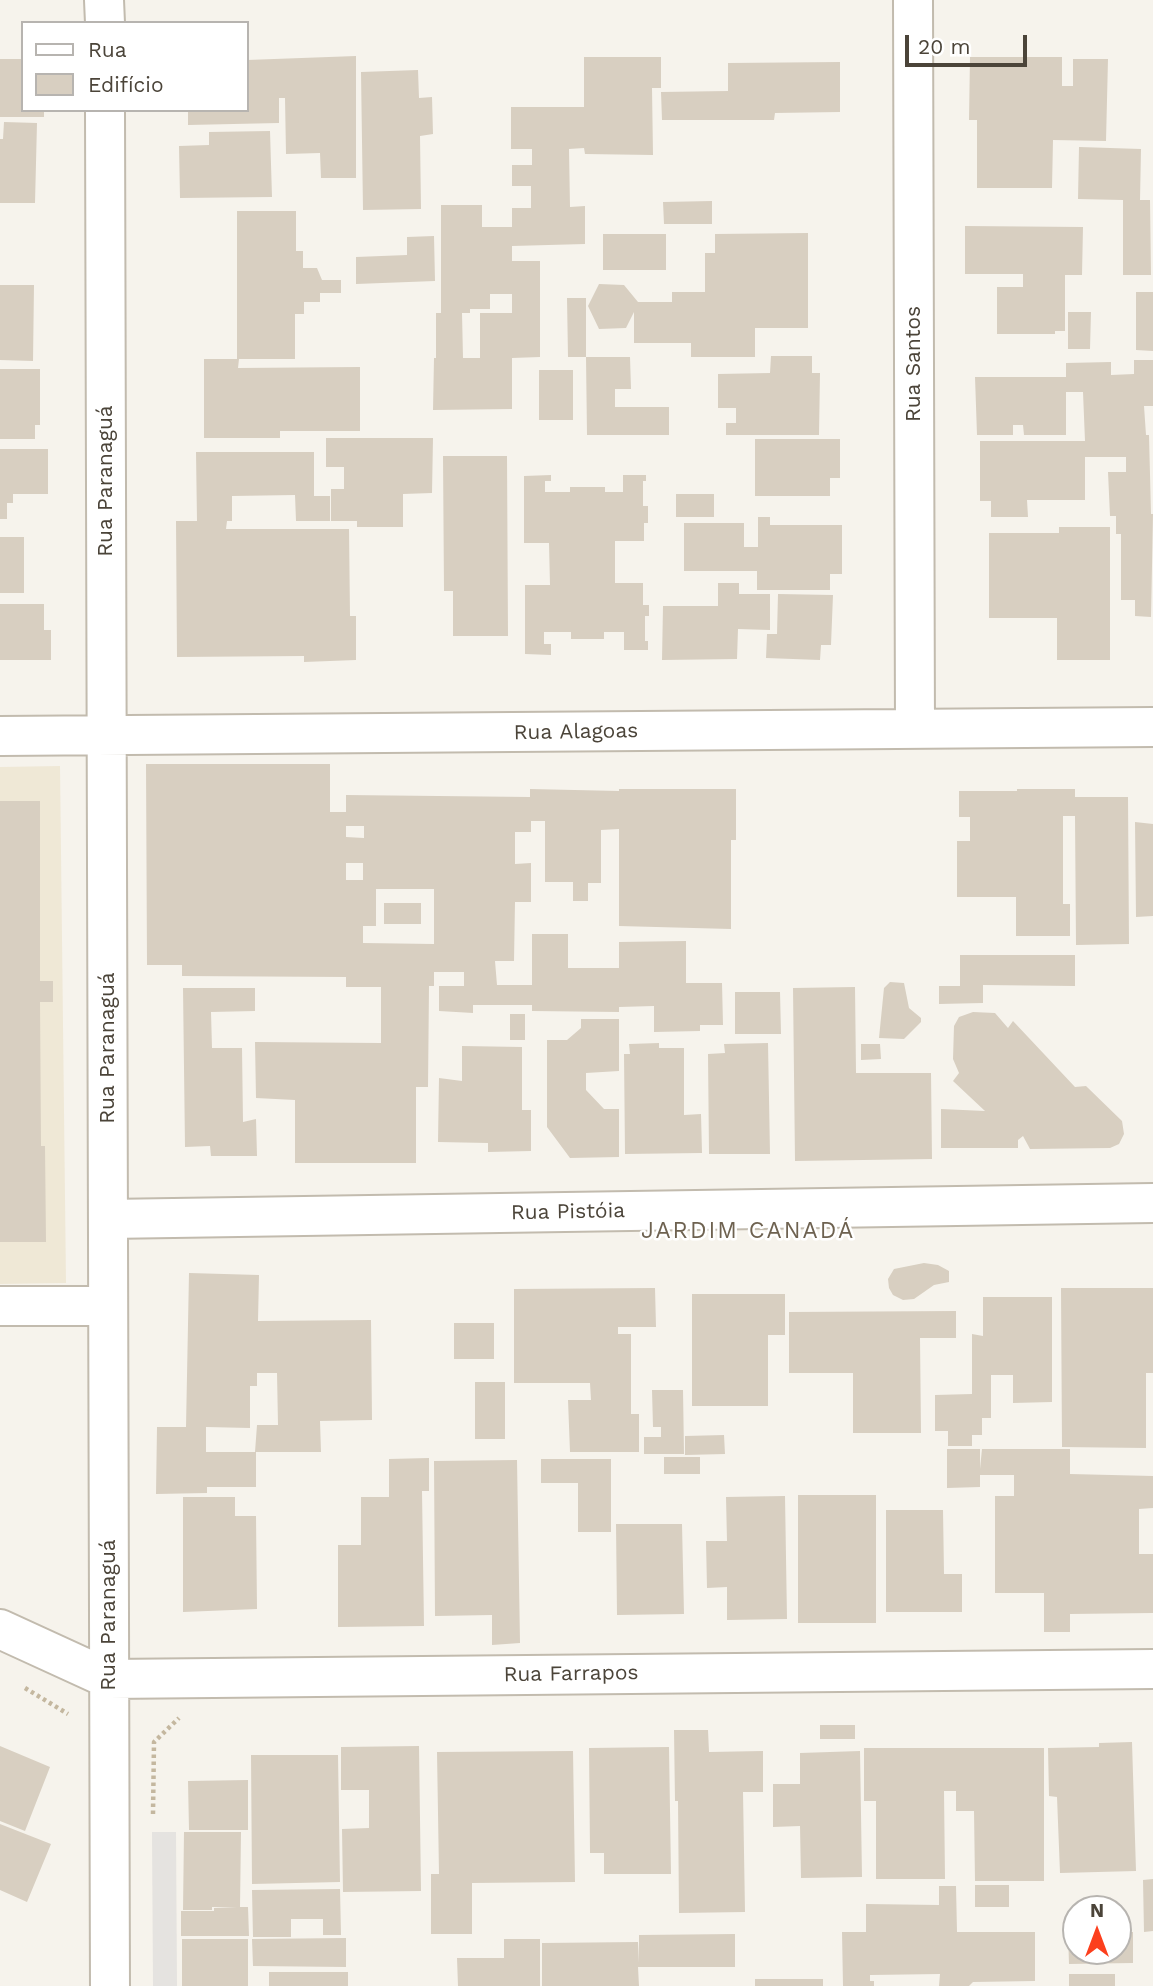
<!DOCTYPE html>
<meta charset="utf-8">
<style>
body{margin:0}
#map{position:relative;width:1153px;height:1986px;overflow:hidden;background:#f6f3ec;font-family:"Work Sans",sans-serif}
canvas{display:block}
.legend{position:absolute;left:21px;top:21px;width:228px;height:91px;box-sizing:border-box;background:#fff;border:2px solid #b7b4b0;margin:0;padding:9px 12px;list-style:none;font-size:21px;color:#4b4439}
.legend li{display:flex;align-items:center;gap:14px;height:35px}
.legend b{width:35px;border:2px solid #b7b4b0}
.north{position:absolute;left:1062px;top:1895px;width:70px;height:70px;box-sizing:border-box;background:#fff;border:2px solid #b7b4b0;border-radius:50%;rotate:0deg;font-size:19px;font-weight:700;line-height:28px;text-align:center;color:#4b4439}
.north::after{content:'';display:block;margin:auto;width:24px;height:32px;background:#fc3f1d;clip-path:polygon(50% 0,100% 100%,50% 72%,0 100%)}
.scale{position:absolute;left:905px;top:35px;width:122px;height:32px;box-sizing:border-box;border:4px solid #4b4439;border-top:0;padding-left:9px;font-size:21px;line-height:24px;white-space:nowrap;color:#4b4439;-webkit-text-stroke:5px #fff;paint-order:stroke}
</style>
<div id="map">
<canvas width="1153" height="1986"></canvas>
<ul class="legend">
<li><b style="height:9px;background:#fff"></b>Rua</li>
<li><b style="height:19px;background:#d8cfc1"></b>Edifício</li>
</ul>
<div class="north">N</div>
<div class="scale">20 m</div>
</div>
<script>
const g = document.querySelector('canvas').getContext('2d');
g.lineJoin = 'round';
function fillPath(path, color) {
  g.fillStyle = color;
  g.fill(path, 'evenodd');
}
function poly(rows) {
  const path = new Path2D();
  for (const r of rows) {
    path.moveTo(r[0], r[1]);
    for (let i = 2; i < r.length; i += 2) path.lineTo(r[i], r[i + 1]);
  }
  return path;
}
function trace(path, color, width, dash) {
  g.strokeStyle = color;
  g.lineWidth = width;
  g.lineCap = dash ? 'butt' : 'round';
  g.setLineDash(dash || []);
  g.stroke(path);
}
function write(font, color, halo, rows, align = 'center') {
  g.font = font + ' "Work Sans",sans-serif';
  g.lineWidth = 5;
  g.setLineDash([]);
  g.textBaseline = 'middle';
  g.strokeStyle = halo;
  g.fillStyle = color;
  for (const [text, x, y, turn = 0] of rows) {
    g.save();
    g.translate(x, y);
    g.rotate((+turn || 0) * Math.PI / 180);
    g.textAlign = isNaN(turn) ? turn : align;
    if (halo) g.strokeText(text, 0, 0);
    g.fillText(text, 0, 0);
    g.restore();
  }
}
fillPath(poly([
 [60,766,66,1283,0,1284,0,767]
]), '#efe8d6');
fillPath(poly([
 [152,1832,176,1832,177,1986,153,1986]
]), '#e5e3e0');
fillPath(poly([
 [356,56,356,178,321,178,320,153,286,154,285,98,279,98,279,123,188,125,188,110,247,110,247,60],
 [584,57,661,57,661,88,652,88,653,155,585,154,584,148,569,149,570,207,585,206,585,244,512,246,512,261,540,261,540,357,512,358,512,409,433,410,434,358,436,358,436,313,441,313,441,205,482,205,482,227,512,227,512,208,531,208,531,186,512,186,512,165,532,165,532,149,511,149,511,107,584,107],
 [490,294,512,294,512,313,480,313,480,358,463,358,462,313,470,313,470,309,490,309],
 [970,57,1062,57,1062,86,1073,86,1073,59,1108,59,1106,141,1053,140,1052,188,977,188,977,120,969,120],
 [0,59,23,59,23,110,44,110,44,117,0,117],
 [840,62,840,112,775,113,774,120,662,120,661,92,728,91,728,63],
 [418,70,419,98,432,97,433,134,420,136,421,209,363,210,361,72],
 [4,122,37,123,35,203,0,203,0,139,3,139],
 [270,131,272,197,180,198,179,146,209,145,209,132],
 [1079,147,1141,149,1140,200,1150,200,1151,275,1123,275,1123,200,1078,199],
 [712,201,712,224,664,224,663,202],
 [237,211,296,211,296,251,303,251,303,268,317,268,322,280,341,280,341,293,320,293,320,302,304,302,304,314,295,314,295,359,239,359,238,368,360,367,360,431,280,431,280,438,204,438,204,359,237,359],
 [965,226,1083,227,1082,275,1065,275,1065,331,1055,331,1055,334,997,334,997,287,1023,287,1023,274,965,274],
 [808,233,808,328,755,328,755,357,691,357,691,343,634,343,634,312,626,328,599,329,588,306,599,284,624,285,638,302,672,302,672,292,705,292,705,253,715,253,715,234],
 [603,234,666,234,666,270,603,270],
 [434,236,435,281,356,284,356,257,407,255,407,237],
 [0,285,34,285,33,361,0,360],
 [1136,292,1153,292,1153,351,1136,350],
 [567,298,586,298,586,357,568,357],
 [1068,312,1091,312,1090,349,1068,349],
 [771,356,812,356,812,373,820,373,819,435,726,435,726,423,736,423,736,408,718,408,718,374,770,373],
 [586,357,630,357,631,389,615,389,615,407,669,407,669,435,587,435],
 [1134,360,1153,360,1153,406,1144,406,1146,435,1149,435,1151,514,1153,514,1151,617,1135,616,1135,600,1121,600,1121,534,1116,534,1116,516,1110,516,1108,472,1126,472,1126,457,1085,457,1085,500,1027,500,1028,517,991,517,991,501,980,501,980,441,1085,441,1083,392,1066,392,1066,435,1024,435,1023,425,1013,425,1013,435,977,435,975,377,1066,377,1066,363,1111,362,1111,375,1134,374],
 [0,369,40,369,40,425,35,425,35,439,0,439],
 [539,370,573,370,573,420,539,420],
 [326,438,433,438,432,493,403,494,403,527,357,527,357,521,331,521,331,489,344,489,344,467,326,467],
 [755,439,840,439,840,478,830,478,830,496,755,496],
 [0,449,48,449,48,494,13,494,13,503,7,503,7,519,0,519],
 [196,452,314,452,314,496,330,496,330,521,296,521,295,495,232,496,232,521,227,521,226,529,349,529,350,616,356,616,356,660,304,662,304,656,177,657,176,521,197,521],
 [443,456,507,456,508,636,453,636,453,591,444,591],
 [551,475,551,481,545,481,545,492,570,492,570,487,605,487,605,492,623,492,623,475,646,475,646,481,643,481,643,506,648,506,648,523,644,523,644,541,615,541,615,583,643,583,643,605,649,605,649,616,645,616,645,641,648,641,648,650,624,650,624,632,604,632,604,639,571,639,571,632,544,632,544,644,551,644,551,655,525,654,525,585,550,585,549,543,524,543,524,476],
 [676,494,714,494,714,517,676,517],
 [758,517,770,517,770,525,842,525,842,574,830,574,830,590,757,590,757,571,684,571,684,523,744,523,744,547,758,547],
 [1059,527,1110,527,1110,660,1057,660,1057,618,989,618,989,533,1059,533],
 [0,537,24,537,24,593,0,593],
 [718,583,739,583,739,594,770,594,770,630,738,629,737,659,662,660,663,606,718,606],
 [778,594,833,595,831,645,821,645,820,660,766,658,767,634,777,634],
 [0,604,44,604,44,630,51,630,51,660,0,660],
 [146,764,330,764,330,812,346,812,346,795,530,797,530,789,619,791,619,789,736,789,736,840,731,840,731,929,619,926,619,829,601,830,601,883,588,883,588,901,573,901,573,882,545,882,545,821,531,821,531,832,515,832,515,864,531,863,531,902,515,902,514,961,495,961,497,985,532,985,532,934,568,934,568,968,619,968,619,942,686,941,686,983,722,983,723,1025,700,1025,700,1031,654,1032,654,1006,619,1007,619,1012,532,1011,532,1005,473,1005,473,1013,439,1011,439,986,464,986,464,972,434,972,434,986,429,986,428,1087,416,1087,416,1163,295,1163,295,1100,256,1098,255,1042,381,1043,381,987,346,987,346,977,182,976,182,965,147,965],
 [346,826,364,826,364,838,346,837],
 [346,863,363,863,363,880,346,880],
 [376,889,434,889,434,944,363,943,363,926,376,926],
 [1017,789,1075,789,1075,797,1128,797,1129,944,1076,945,1075,816,1063,816,1063,904,1070,904,1070,936,1016,936,1016,897,957,897,957,841,970,841,970,817,959,817,959,791,1017,791],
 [0,801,40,801,40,981,53,981,53,1002,40,1002,41,1146,45,1146,46,1242,0,1242],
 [1135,822,1153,824,1153,916,1136,917],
 [384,903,421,903,421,924,384,924],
 [960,955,1075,955,1075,986,983,985,983,1003,939,1004,939,986,960,986],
 [890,982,904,983,909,1008,921,1018,921,1022,904,1039,879,1038,884,988],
 [855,987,856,1073,931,1073,932,1159,795,1161,793,988],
 [183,988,255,988,255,1011,211,1012,212,1048,242,1048,243,1122,256,1119,257,1156,211,1156,210,1146,185,1147],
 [735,992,780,992,781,1034,735,1034],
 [973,1012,995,1013,1008,1028,1013,1021,1075,1087,1086,1086,1122,1121,1124,1134,1119,1144,1110,1148,1030,1149,1023,1136,1018,1140,1018,1148,941,1148,941,1109,985,1111,953,1081,959,1073,953,1059,954,1026,959,1017],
 [510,1014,525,1014,525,1040,510,1040],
 [581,1019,619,1019,619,1071,586,1073,586,1090,604,1109,619,1109,619,1157,570,1158,547,1127,547,1040,567,1040,581,1028],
 [659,1043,659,1048,684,1048,684,1115,701,1114,702,1153,625,1154,624,1054,630,1054,629,1044],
 [768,1043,770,1154,709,1154,708,1054,725,1053,724,1044],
 [861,1044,880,1044,881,1059,861,1060],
 [462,1046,522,1047,522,1110,531,1110,531,1151,488,1152,488,1143,438,1142,439,1078,462,1081],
 [924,1263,938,1265,949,1271,949,1282,934,1285,914,1299,903,1300,893,1295,889,1288,888,1279,894,1269],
 [189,1273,259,1275,258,1321,371,1320,372,1420,320,1421,321,1452,256,1452,256,1487,207,1487,207,1493,156,1494,157,1427,186,1427],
 [257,1373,277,1373,278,1425,257,1425,255,1452,206,1452,206,1427,250,1428,250,1386,257,1386],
 [655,1288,656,1327,618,1327,618,1334,631,1334,631,1414,639,1414,639,1452,570,1452,568,1400,591,1400,590,1383,514,1383,514,1289],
 [1061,1288,1153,1288,1153,1373,1146,1373,1146,1448,1062,1447],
 [692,1294,785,1294,785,1335,768,1335,768,1406,692,1406],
 [983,1297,1052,1297,1052,1402,1013,1403,1013,1375,991,1375,991,1418,982,1418,982,1435,972,1435,972,1446,948,1446,948,1431,935,1431,935,1395,972,1394,972,1334,983,1336],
 [956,1311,956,1338,920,1338,921,1433,853,1433,853,1373,789,1373,789,1312],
 [454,1323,494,1323,494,1359,454,1359],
 [475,1382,505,1382,505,1439,475,1439],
 [652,1390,683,1390,684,1454,644,1454,644,1437,661,1437,661,1427,653,1427],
 [724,1435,725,1454,685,1455,685,1436],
 [947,1449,980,1449,980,1469,982,1449,1070,1449,1070,1474,1153,1476,1153,1508,1139,1509,1139,1554,1153,1554,1153,1613,1070,1614,1070,1632,1044,1632,1044,1593,995,1593,995,1496,1014,1496,1014,1475,980,1475,980,1487,947,1488],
 [664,1457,700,1457,700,1474,664,1474],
 [429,1458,429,1491,422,1491,424,1626,338,1627,338,1545,361,1545,361,1497,389,1497,389,1459],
 [541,1459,611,1459,611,1532,578,1532,578,1483,541,1483],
 [517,1460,520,1643,492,1645,492,1615,435,1616,434,1461],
 [798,1495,876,1495,876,1623,798,1623],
 [785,1496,787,1619,727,1620,727,1587,707,1588,706,1541,727,1541,726,1497],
 [183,1497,235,1497,235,1516,256,1516,257,1609,183,1612],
 [886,1510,943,1510,944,1574,962,1574,962,1612,886,1612],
 [616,1524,682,1524,684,1614,617,1615],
 [820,1725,855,1725,855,1739,820,1739],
 [674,1730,708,1730,709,1752,763,1751,763,1792,743,1792,745,1912,679,1913,678,1801,675,1801],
 [1132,1742,1136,1871,1060,1873,1057,1797,1049,1796,1048,1748,1099,1747,1099,1743],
 [0,1746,50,1767,25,1831,0,1821],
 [419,1746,421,1891,343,1892,342,1829,369,1828,369,1790,341,1790,341,1747],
 [669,1747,671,1874,604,1874,604,1853,590,1853,589,1748],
 [864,1748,1044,1748,1044,1881,975,1881,974,1811,956,1811,956,1791,944,1791,945,1879,876,1879,876,1801,864,1801],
 [573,1751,575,1882,472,1883,472,1934,431,1934,431,1874,439,1874,437,1752],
 [860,1751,862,1877,801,1878,800,1826,773,1827,773,1784,800,1784,800,1753],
 [251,1755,338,1755,340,1882,252,1884],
 [248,1780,248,1830,189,1830,188,1781],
 [0,1824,51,1844,27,1902,0,1890],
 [184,1832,241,1832,240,1907,248,1907,249,1936,181,1936,181,1911,214,1911,214,1908,237,1907,212,1907,212,1910,183,1910],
 [1153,1879,1153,1931,1144,1932,1143,1880],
 [975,1885,1009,1885,1009,1907,975,1907],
 [939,1886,956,1886,957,1932,1035,1932,1035,1981,973,1982,969,1986,939,1986,940,1974,870,1975,870,1981,874,1981,874,1986,843,1986,842,1932,866,1932,866,1904,939,1905],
 [340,1889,341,1935,323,1935,323,1919,291,1919,291,1937,253,1937,252,1890],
 [1068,1932,1076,1932,1076,1951,1118,1951,1118,1932,1133,1932,1133,1963,1069,1964],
 [735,1934,735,1967,638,1967,639,1986,542,1986,542,1943,638,1942,639,1963,639,1935],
 [346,1938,346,1967,253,1966,252,1939],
 [182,1939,248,1939,248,1986,182,1986],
 [504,1939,540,1939,540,1986,458,1986,457,1958,504,1958],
 [269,1972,348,1972,348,1986,269,1986],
 [1069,1974,1115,1974,1115,1986,1069,1986],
 [755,1979,823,1979,823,1986,755,1986]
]), '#d8cfc1');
const minor = poly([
 [104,0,105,23],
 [913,0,915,728],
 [105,110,110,1986],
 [0,736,1153,727],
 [108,1219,1153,1203],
 [0,1306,108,1306],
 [0,1629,109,1679,1153,1669]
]);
trace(minor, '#c2bbae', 42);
trace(poly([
 [25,1688,68,1714],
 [153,1814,154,1742,179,1718]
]), '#c4b79f', 4.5, [3.5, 3.5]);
trace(minor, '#fff', 38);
write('21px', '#4b4439', '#fff', [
 ["Rua Santos",914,364,-90],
 ["Rua Paranaguá",106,481,-90],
 ["Rua Alagoas",576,732,-1],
 ["Rua Paranaguá",108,1048,-90],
 ["Rua Pistóia",568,1212,-1],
 ["Rua Paranaguá",109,1615,-90],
 ["Rua Farrapos",571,1674,-1]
]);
g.letterSpacing = '2px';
write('23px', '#6e6250', '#fff', [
 ["JARDIM CANADÁ",748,1231]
]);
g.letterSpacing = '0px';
</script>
